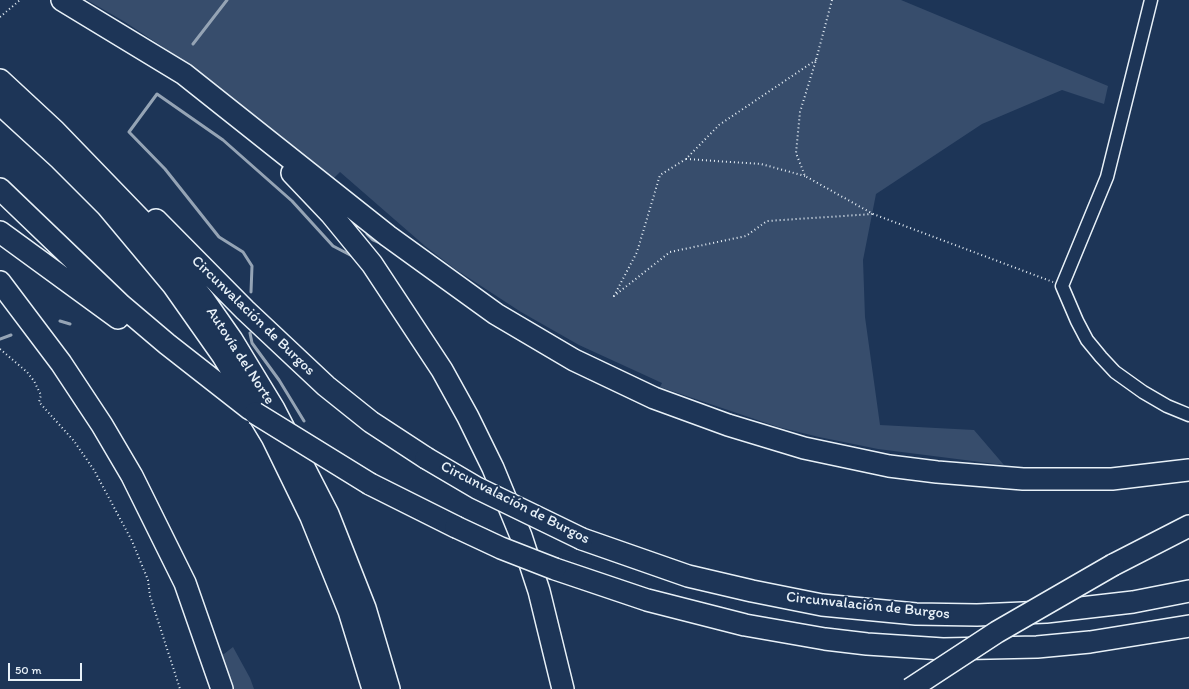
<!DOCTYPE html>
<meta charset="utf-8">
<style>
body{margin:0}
#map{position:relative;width:1189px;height:689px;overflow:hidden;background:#1d3557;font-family:Itim,sans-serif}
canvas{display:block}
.scale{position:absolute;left:8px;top:663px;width:74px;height:18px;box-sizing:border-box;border:2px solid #e8f1f8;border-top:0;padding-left:5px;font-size:12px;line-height:14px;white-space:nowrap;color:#e8f1f8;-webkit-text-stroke:3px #1d3557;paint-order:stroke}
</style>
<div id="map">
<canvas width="1189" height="689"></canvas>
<div class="scale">50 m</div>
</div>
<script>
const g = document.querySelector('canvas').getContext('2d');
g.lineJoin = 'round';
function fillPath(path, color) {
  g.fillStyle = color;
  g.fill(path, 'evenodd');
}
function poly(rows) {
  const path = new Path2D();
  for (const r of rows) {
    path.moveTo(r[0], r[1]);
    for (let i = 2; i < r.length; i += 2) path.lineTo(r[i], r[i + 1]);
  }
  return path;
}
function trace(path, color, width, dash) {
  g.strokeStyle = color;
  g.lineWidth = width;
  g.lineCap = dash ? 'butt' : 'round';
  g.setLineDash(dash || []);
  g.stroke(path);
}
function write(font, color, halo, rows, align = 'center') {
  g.font = font + ' Itim,sans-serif';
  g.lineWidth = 4;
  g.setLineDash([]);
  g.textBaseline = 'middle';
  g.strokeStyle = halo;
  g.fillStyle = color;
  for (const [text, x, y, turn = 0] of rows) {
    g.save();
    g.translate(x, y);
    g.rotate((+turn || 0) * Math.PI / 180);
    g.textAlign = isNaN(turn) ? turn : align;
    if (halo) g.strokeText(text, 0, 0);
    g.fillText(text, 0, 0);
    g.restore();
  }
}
fillPath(poly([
 [87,0,901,0,1108,86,1104,104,1062,90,982,124,876,194,863,260,865,317,880,425,974,430,1004,465,878,449,819,437,778,427,660,387,662,383,579,345,521,312,455,269,425,246,340,172,332,180,250,112,184,61,125,22],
 [233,647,250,678,254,689,231,689,220,657]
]), '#374d6c');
trace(poly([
 [193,44,227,0],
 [367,234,373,240,382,244],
 [251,292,252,266,243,252,219,237,165,169,129,132,157,94,223,140,292,201,333,246,354,257],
 [60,321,70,324],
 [250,333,252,343,279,380,304,421],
 [0,339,11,335]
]), '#95a4b5', 3);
const street = poly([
 [1151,0,1107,177,1062,286,1077,321,1087,340,1101,357,1115,372,1143,392,1167,406,1189,415]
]);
const highway = poly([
 [62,0,184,74,388,236,496,314,574,360,654,398,728,425,804,448,889,466,937,472,1023,479,1112,479,1189,470],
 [0,80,55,131,142,221,204,300,232,340,274,409,328,514,365,608,389,689],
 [0,104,60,159,107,206,173,285,223,356,272,437,311,517,349,611,373,689],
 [292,173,331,214,372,264,442,370,468,417,493,468,521,536,539,591,563,689],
 [0,189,121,305,167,344,250,409],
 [156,220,245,310,326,386,371,422,426,458],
 [0,232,118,318],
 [0,282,61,363,102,425,132,476,185,583,222,689],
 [370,484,456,527],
 [582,539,688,576,752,591,822,605,916,614,977,615,1046,612,1133,602,1189,591],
 [1113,565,1189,526],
 [555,569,647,600,745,625,825,639,867,644,943,649,1037,647,1090,642,1189,626]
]);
trace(street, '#e8f1f8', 15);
trace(highway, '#e8f1f8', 24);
trace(poly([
 [832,0,816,60,800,112,796,153,805,176,873,214,1053,282],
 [0,17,20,0],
 [816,60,719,125,686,159,660,175,637,252,614,296,670,252,746,236,767,221,873,214],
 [686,159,761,164,805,176],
 [0,349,27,372,34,381,41,395,39,402,74,441,94,470,132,541,148,580,150,596,180,689]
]), '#e8f1f8', 2, [1, 3]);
trace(street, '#1d3557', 12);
trace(highway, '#1d3557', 21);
const highwayBridge = poly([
 [255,413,370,484],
 [426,458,477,488,582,539],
 [456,527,501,548,555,569],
 [910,689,997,632,1113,565]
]);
trace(highwayBridge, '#e8f1f8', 24, []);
trace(highwayBridge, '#1d3557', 21);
write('15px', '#e8f1f8', '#1d3557', [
 ["Circunvalación de Burgos",253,316,44],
 ["Autovía del Norte",240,356,57],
 ["Circunvalación de Burgos",515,503,27],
 ["Circunvalación de Burgos",868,606,6]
]);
</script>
